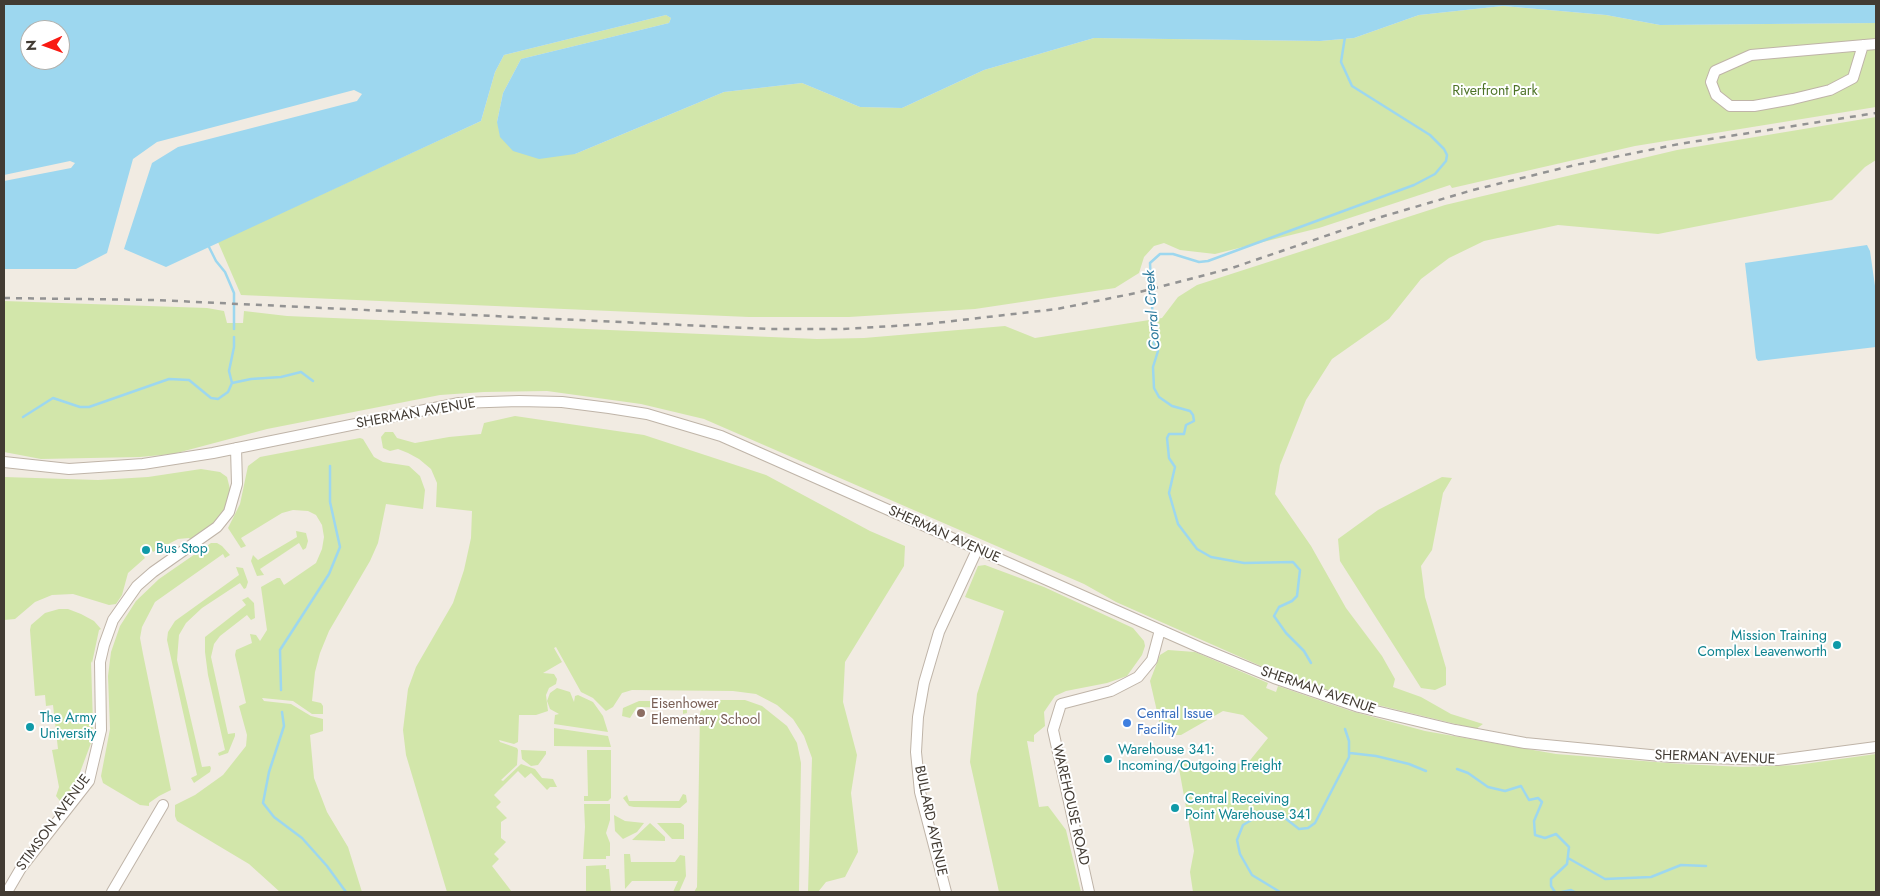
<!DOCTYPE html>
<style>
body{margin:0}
#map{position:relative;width:1880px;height:896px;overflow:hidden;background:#f1ebe2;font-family:Jost,sans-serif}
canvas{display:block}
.frame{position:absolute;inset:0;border:5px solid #423b33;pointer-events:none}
.north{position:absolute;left:20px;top:20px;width:50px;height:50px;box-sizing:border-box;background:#fff;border:1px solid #b3b1ad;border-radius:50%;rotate:268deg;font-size:14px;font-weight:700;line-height:20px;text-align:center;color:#423b33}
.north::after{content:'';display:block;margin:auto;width:18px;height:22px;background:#f91a12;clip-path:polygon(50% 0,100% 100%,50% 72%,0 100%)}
</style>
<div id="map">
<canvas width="1880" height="896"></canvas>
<div class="frame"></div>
<div class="north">N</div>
</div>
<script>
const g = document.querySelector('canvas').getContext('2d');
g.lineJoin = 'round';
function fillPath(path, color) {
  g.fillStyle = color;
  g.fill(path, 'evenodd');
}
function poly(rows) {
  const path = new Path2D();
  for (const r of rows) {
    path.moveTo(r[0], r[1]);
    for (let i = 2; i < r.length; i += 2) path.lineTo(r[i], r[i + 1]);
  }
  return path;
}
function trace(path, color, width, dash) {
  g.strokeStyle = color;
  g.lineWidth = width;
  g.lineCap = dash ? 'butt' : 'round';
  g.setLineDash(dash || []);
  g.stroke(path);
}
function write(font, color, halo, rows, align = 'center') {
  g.font = font + ' Jost,sans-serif';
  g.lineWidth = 4;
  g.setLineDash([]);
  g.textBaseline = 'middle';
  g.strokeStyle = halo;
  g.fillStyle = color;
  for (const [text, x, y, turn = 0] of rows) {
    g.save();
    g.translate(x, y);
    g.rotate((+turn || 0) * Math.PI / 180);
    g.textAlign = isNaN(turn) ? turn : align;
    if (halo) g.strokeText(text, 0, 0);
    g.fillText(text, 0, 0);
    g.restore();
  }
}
fillPath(poly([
 [1503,6,1606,15,1660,25,1876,23,1876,107,1635,146,1452,188,1450,185,1319,228,1215,254,1180,250,1164,243,1154,246,1144,257,1139,273,1115,288,975,309,849,317,749,317,241,295,218,242,481,121,495,72,504,55,666,15,671,18,669,23,521,59,503,93,497,122,575,154,724,92,802,83,860,107,902,108,984,70,1094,38,1320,41,1354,38,1419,15],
 [1876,117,1876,160,1865,167,1832,200,1658,234,1558,225,1484,241,1449,258,1421,279,1389,319,1332,359,1306,400,1280,465,1275,494,1311,546,1346,608,1382,656,1395,679,1393,687,1421,697,1451,714,1483,724,1476,729,1353,699,1283,675,1284,671,1274,667,1272,671,1116,602,1084,584,704,419,641,404,547,391,484,392,440,395,267,429,173,454,140,457,41,459,4,452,4,301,207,308,224,311,227,323,243,323,244,311,287,316,817,339,864,338,1005,326,1035,338,1162,318,1178,297,1197,285,1445,205,1677,150],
 [515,416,644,435,766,475,870,531,905,546,904,566,845,662,843,702,857,755,851,793,858,852,845,877,826,882,818,892,808,892,812,758,804,736,793,719,777,705,756,694,733,691,632,690,622,693,613,707,606,711,593,698,581,692,556,647,554,648,562,662,543,673,554,674,557,679,556,684,549,688,546,695,548,711,536,715,519,715,518,742,514,744,499,740,500,742,517,748,518,750,517,765,501,780,503,781,521,764,535,769,542,778,553,779,557,787,550,787,547,790,531,773,525,778,518,771,494,795,501,802,496,807,507,818,501,822,501,838,506,842,494,854,499,859,492,866,512,892,447,892,406,755,403,730,408,689,416,667,453,603,464,570,471,538,472,511,436,507,437,483,431,469,419,459,408,453,398,449,390,451,383,448,381,437,385,432,393,432,397,438,415,443,449,437,481,434,484,423],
 [360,438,363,439,374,457,383,462,409,466,420,476,425,490,423,509,386,504,378,543,370,561,329,631,320,653,315,672,312,701,321,703,323,706,323,714,312,714,293,701,262,698,264,701,291,704,311,716,323,719,323,731,310,735,314,778,327,812,348,847,362,892,280,892,249,864,177,821,175,816,175,805,195,795,223,775,246,746,247,735,239,706,246,703,235,655,236,650,252,643,250,634,256,635,260,641,267,630,261,587,277,578,280,578,284,585,316,563,322,549,324,537,322,525,316,515,308,511,293,510,282,513,241,538,246,546,241,548,228,528,240,504,248,466,260,457],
 [201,469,220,472,227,477,231,493,223,514,208,528,191,540,189,538,178,539,153,552,149,546,140,551,145,558,128,573,122,595,116,604,109,605,73,594,52,595,35,602,15,619,4,620,4,477,98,480,148,477],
 [1442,477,1452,478,1443,493,1432,550,1421,566,1425,597,1446,668,1446,685,1435,690,1421,688,1384,630,1340,561,1338,539,1378,510],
 [296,531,306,533,308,541,306,548,303,550,299,543,260,569,264,575,257,576,251,561,253,555,258,560,297,537],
 [211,543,217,543,222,546,230,555,225,558,223,554,155,602,142,627,140,638,143,654,171,790,159,796,149,803,149,806,140,805,108,786,103,783,101,776,110,729,108,676,111,652,120,626,136,601,159,579],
 [985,565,1044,587,1133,628,1144,641,1145,646,1142,655,1127,676,1107,683,1066,691,1055,696,1044,712,1045,726,1034,735,1034,742,1027,741,1039,807,1048,806,1066,830,1081,892,999,892,970,762,977,694,1004,611,965,597,978,566],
 [236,567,243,568,248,582,246,588,244,589,240,583,202,608,186,623,179,635,177,660,202,767,210,766,211,768,210,772,194,783,191,778,197,775,167,640,168,632,175,621,239,575],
 [248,597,254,603,255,618,251,620,247,615,220,636,214,644,211,657,228,734,235,733,235,736,228,753,219,756,218,753,225,750,208,675,205,652,205,637,246,605,242,600],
 [59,609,68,609,81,614,94,621,101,629,99,630,92,663,91,661,93,724,91,743,76,783,68,796,60,801,56,796,59,787,52,750,58,749,53,705,46,706,45,695,35,696,30,630,31,625,45,613],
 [1168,650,1195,652,1268,683,1266,688,1276,692,1278,686,1351,711,1425,731,1556,754,1681,764,1743,767,1797,765,1876,754,1876,892,1193,892,1190,872,1194,851,1178,763,1181,761,1247,764,1268,738,1243,715,1223,711,1181,735,1165,735,1162,733,1150,681,1160,655],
 [557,688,570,692,574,702,575,696,578,695,593,702,603,716,608,732,554,724,555,715,559,714,550,709,547,701,550,693],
 [712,700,745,700,762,706,787,726,797,743,801,763,799,892,694,892,697,887,700,713,705,702],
 [639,701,686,701,687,713,683,714,683,708,637,707,630,718,622,716,623,708],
 [554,728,608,736,611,747,554,746],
 [521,750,546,751,546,754,538,765,531,766,522,759],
 [587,750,611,750,611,798,608,801,584,801,584,796,588,796],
 [683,794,686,795,687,802,680,808,634,807,629,806,623,798,627,795,629,801,679,801],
 [584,804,610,804,610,820,606,833,610,843,610,856,606,856,606,859,583,859,585,827],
 [614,815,625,821,644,823,637,832,623,839,615,831],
 [650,823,665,837,665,841,632,840],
 [657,823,681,823,684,825,684,839,672,839],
 [624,854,630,854,631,862,675,862,680,855,685,856,686,876,679,892,673,892,678,881,632,881,625,889],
 [606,865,606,869,609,869,611,892,586,892,586,866]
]), '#d2e6aa');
fillPath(poly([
 [4,4,1876,4,1876,23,1660,25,1606,15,1503,6,1419,15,1354,38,1320,41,1094,38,984,70,902,108,860,107,802,83,724,92,575,154,539,159,513,151,500,137,497,122,503,93,521,59,669,23,671,18,666,15,504,55,495,72,481,121,166,267,124,249,152,163,178,147,357,101,362,94,354,90,157,142,133,159,107,253,76,269,4,269,4,181,71,168,75,163,70,161,4,175],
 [30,30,60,30,60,60,30,60],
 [1867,245,1870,251,1876,293,1876,347,1758,361,1756,358,1745,263]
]), '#9dd7ef');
trace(poly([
 [207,243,216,261,225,272,234,293,234,329],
 [232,383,251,379,281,377,301,372,313,381],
 [23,417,53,398,80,407,89,407,169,379,189,380,211,398,218,399,228,392,232,383,229,371,234,347,234,337],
 [1311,663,1304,651,1286,633,1274,616,1279,607,1292,601,1297,596,1300,570,1293,562,1244,563,1211,557,1197,549,1178,524,1169,493,1175,467,1169,458,1167,438,1169,434,1184,434,1186,425,1194,421,1193,415,1190,411,1172,406,1159,397,1154,388,1153,367,1158,351,1154,346,1150,263,1160,254,1173,254,1199,262,1208,261,1414,185,1435,174,1446,161,1447,155,1444,149,1430,135,1352,86,1341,62,1345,37],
 [281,690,280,650,329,574,340,547,330,502,330,466],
 [282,712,284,726,269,772,263,803,274,817,302,838,327,866,346,892],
 [1350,753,1376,756,1409,764,1426,771],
 [1457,769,1468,773,1488,787,1505,791,1521,786,1529,800,1538,798,1542,802,1534,821,1535,835,1545,838,1556,834,1569,847,1567,864,1551,879,1551,886,1555,892],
 [1568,858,1605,879,1651,877,1681,865,1706,866],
 [1280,892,1252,875,1240,854,1237,840,1243,825,1265,812,1276,811,1299,829,1308,828,1315,823,1349,757,1349,741,1345,729],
 [1562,892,1571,890,1575,892]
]), '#9dd7ef', 2.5);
const minor = poly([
 [1863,45,1853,78,1830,90,1793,99,1754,106,1730,106,1716,95,1711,82,1715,71,1751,55,1876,44],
 [4,462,69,469,143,464,213,453,459,403,519,401,562,402,609,408,647,414,721,436,1201,648,1274,678,1359,707,1455,730,1525,743,1671,757,1778,760,1876,747],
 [7,892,21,868,89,781,101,730,100,662,104,645,113,620,137,586,153,572,217,527,229,512,237,484,236,448],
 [112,892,163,805],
 [946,892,920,792,916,752,918,717,924,683,939,632,977,550],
 [1089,892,1053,730,1061,704,1111,691,1138,677,1152,660,1160,630]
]);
trace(minor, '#bfb4a8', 12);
trace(minor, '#fff', 10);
trace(poly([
 [4,298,155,300,768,329,843,329,927,324,1057,309,1136,293,1232,268,1381,217,1473,190,1575,165,1679,144,1876,113]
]), '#939393', 2.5, [6, 6]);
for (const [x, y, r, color] of [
 [146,550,5,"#0f9aa8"],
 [1837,645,5,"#0f9aa8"],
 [641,713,5,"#8d6e63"],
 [1127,723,5,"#3f7fe0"],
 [30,727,5,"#0f9aa8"],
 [1108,759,5,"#0f9aa8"],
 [1175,808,5,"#0f9aa8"]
]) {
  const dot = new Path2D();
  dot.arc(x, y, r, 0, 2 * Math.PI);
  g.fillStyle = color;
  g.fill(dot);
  trace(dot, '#fff', 2);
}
write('14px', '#4d7327', '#fff', [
 ["Riverfront Park",1495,92]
]);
write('14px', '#423b33', '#fff', [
 ["SHERMAN AVENUE",416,414,-10],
 ["SHERMAN AVENUE",944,535,24],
 ["SHERMAN AVENUE",1318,691,19],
 ["SHERMAN AVENUE",1715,758,2],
 ["WAREHOUSE ROAD",1070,805,77],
 ["BULLARD AVENUE",930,821,78],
 ["STIMSON AVENUE",54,823,-54]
]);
write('14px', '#0d838f', '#fff', [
 ["Bus Stop",156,550],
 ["Mission Training",1827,637,"right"],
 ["Complex Leavenworth",1827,653,"right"],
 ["The Army",40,719],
 ["University",40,735],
 ["Warehouse 341:",1118,751],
 ["Incoming/Outgoing Freight",1118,767],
 ["Central Receiving",1185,800],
 ["Point Warehouse 341",1185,816]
], 'left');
write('14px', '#785e54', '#fff', [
 ["Eisenhower",651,705],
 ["Elementary School",651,721]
], 'left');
write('14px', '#366cbe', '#fff', [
 ["Central Issue",1137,715],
 ["Facility",1137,731]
], 'left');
write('italic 15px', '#2b799c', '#fff', [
 ["Corral Creek",1153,310,-94]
]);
</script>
